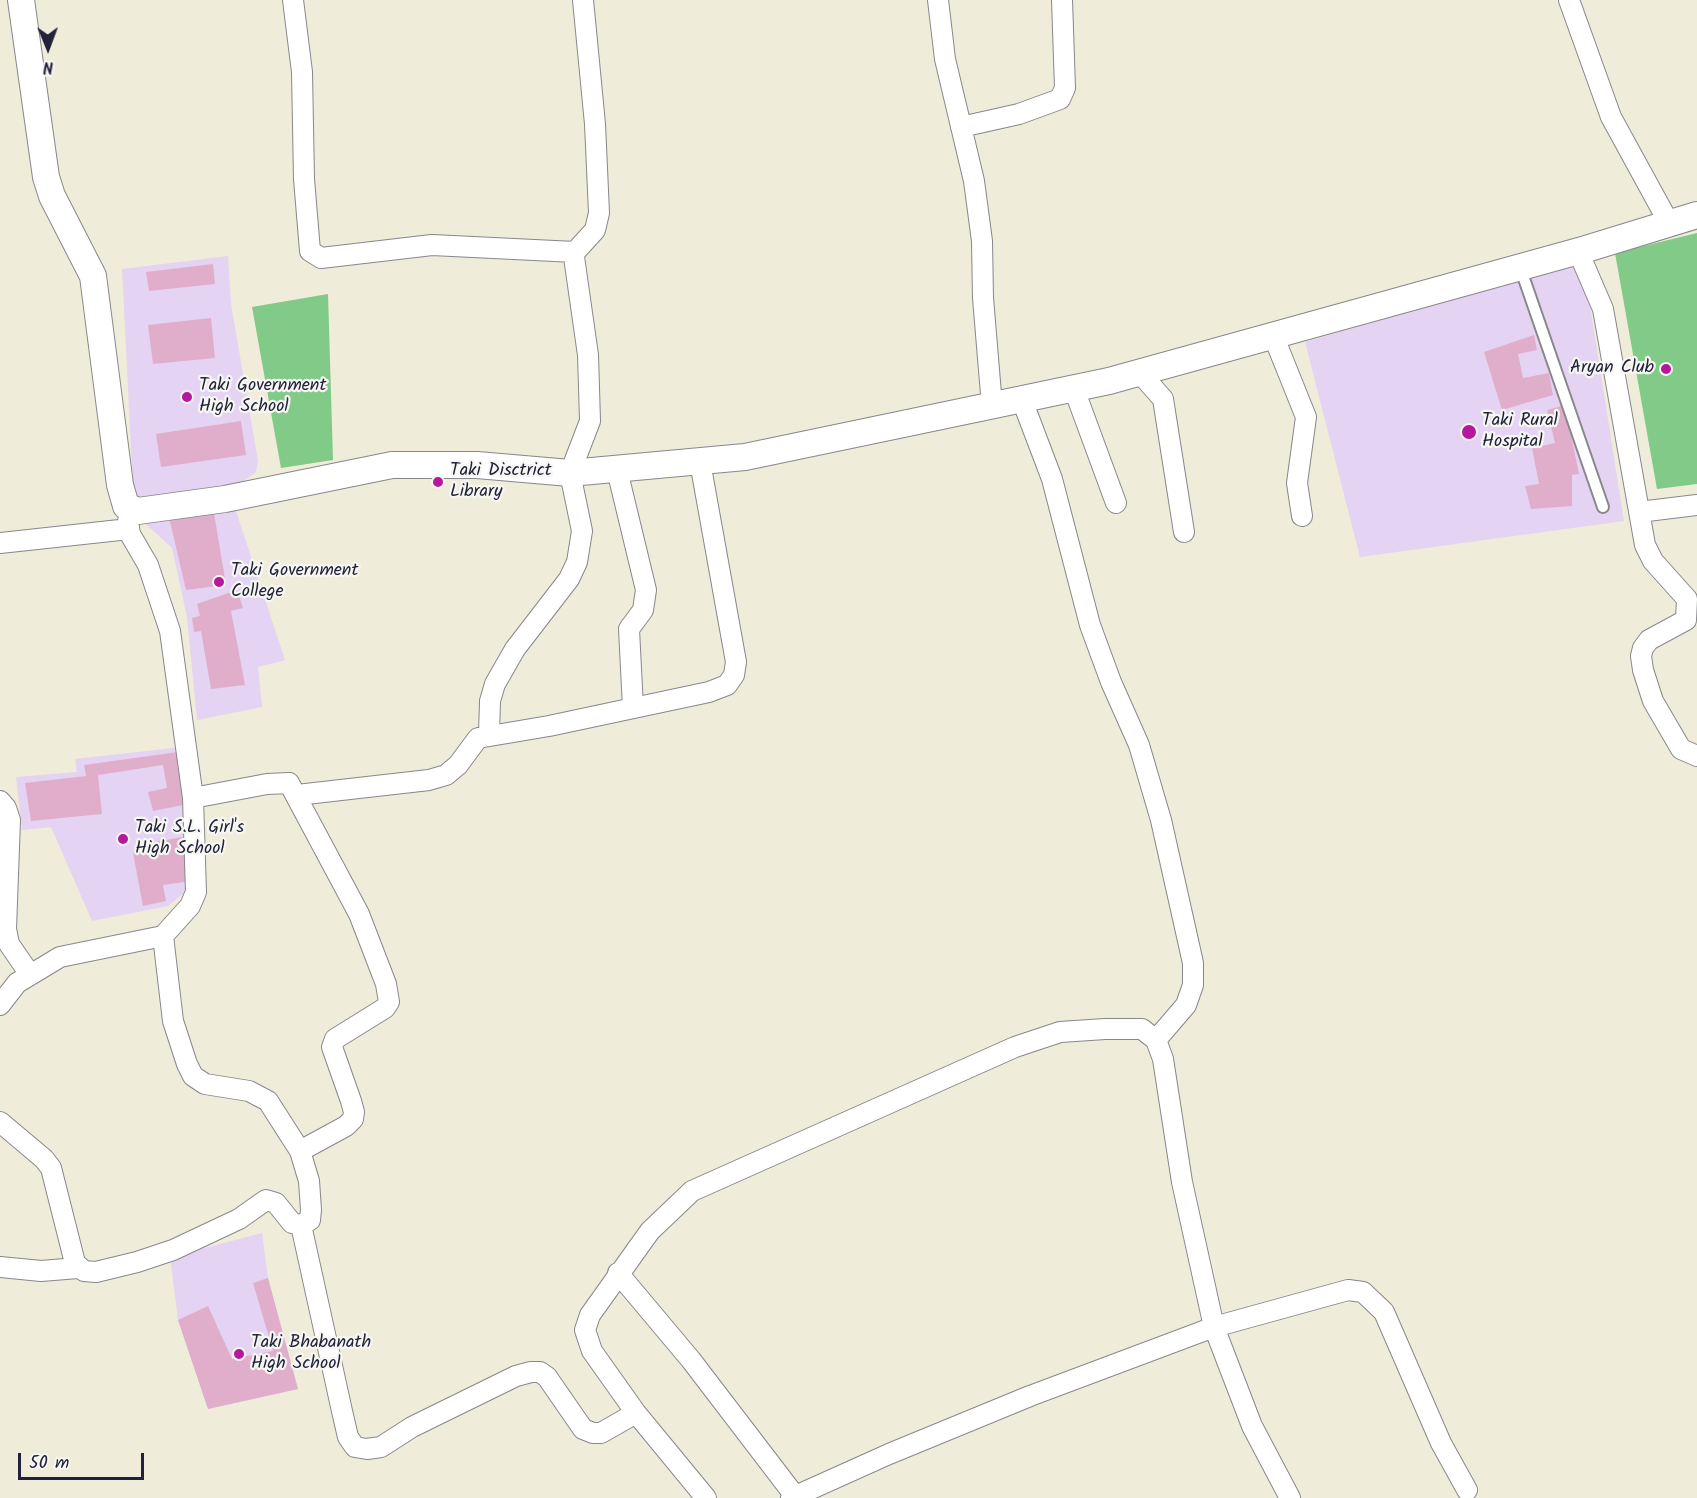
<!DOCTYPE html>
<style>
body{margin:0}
#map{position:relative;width:1697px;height:1498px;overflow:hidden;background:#efecda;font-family:Kalam,sans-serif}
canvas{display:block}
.north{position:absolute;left:18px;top:18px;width:60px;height:60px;-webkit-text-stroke:4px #f6f6f2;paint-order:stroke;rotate:179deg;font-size:16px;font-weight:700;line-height:24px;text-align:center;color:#22223b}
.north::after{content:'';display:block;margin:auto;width:21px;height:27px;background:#22223b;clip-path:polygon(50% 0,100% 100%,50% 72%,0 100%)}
.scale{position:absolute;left:18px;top:1453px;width:126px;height:27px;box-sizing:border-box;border:3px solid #22223b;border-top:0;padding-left:8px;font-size:18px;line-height:21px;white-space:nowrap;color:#22223b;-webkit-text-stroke:4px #f6f6f2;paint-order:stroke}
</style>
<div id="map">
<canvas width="1697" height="1498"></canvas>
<div class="north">N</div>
<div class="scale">50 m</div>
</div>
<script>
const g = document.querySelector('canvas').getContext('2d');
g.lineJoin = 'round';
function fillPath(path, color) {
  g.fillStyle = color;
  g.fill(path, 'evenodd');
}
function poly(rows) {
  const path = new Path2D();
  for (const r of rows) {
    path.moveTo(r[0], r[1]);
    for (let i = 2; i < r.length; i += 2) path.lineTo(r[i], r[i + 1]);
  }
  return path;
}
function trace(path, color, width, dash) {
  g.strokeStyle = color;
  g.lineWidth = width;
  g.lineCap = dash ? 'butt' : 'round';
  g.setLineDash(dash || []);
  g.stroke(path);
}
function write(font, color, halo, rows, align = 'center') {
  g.font = font + ' Kalam,sans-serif';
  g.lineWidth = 4.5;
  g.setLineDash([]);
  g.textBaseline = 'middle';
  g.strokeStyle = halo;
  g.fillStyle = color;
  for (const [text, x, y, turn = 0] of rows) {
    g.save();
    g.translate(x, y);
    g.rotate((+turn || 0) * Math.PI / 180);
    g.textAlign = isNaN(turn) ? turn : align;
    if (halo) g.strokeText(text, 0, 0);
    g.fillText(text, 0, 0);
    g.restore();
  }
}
fillPath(poly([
 [228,256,231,304,258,461,256,472,230,491,134,508,122,269],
 [1583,261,1624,521,1360,557,1305,342],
 [233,502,285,660,258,667,262,707,197,720,187,617,172,548,137,516],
 [182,747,194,885,168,906,92,921,51,827,22,830,16,777,77,772,75,759],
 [262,1233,268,1278,298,1389,208,1409,178,1320,170,1257]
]), '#e4d3f2');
fillPath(poly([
 [1697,233,1697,484,1657,489,1615,253],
 [328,294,333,460,281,468,252,307]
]), '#81ca87');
fillPath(poly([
 [213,264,215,284,149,291,146,272],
 [211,318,215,358,153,364,148,325],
 [1534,335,1537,350,1518,354,1523,378,1549,373,1553,395,1502,410,1484,352],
 [1565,405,1579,474,1572,475,1572,506,1531,509,1525,486,1539,484,1532,448,1555,443,1547,410],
 [241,421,246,455,161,467,156,434],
 [213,507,226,585,186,590,169,517],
 [237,590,243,608,231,611,245,685,211,689,201,631,194,632,192,618,200,616,197,604],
 [178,752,188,804,153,811,148,792,167,788,163,765,98,775,102,814,31,821,25,783,86,776,84,765],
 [183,837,191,881,163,885,166,901,143,906,133,853,156,849,155,842],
 [268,1278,298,1389,208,1409,178,1320,208,1306,232,1359,273,1351,253,1283]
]), '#e0aecb');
const service = poly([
 [1520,267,1603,507]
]);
const minor = poly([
 [293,0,302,72,304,179,310,251,321,258,432,245,575,252],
 [938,0,945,59,974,181,982,241,983,298,992,406],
 [1569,0,1611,117,1669,223],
 [961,127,1019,114,1060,99,1065,88,1062,0],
 [1578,251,1603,309,1645,545,1653,561,1687,599,1686,620,1649,640,1643,648,1641,656,1643,670,1653,701,1681,749,1697,756],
 [1273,335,1306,417,1297,483,1302,516],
 [1140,373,1163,399,1184,532],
 [1074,389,1116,503],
 [1022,400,1052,479,1090,625,1111,682,1139,745,1161,820,1193,963,1193,985,1186,1005,1156,1040],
 [617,470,646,590,643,610,629,629,633,708],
 [1639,512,1697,505],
 [0,543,129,529],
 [489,734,490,701,495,684,515,649,569,579,577,562,582,531,570,473,590,421,588,355,574,257,575,252,595,230,599,213,595,124,583,0],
 [297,795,429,780,446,775,458,765,478,738,549,726,709,692,727,685,734,675,736,662,700,462],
 [193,798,267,784,289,783,359,914,386,984,389,1002,385,1008,335,1039,332,1047,351,1101,354,1112,353,1119,346,1126,300,1151],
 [0,801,6,808,10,820,6,929,9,944,29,973],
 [0,1005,17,983,60,957,163,936,190,906,196,892,193,798,170,631,148,565,130,534,128,522,130,510],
 [0,1122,44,1159,51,1168,75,1263,84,1271,96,1272,137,1262,173,1250,239,1219,266,1200,276,1203,292,1223,301,1225,310,1220,311,1210,309,1181,300,1151,268,1101,249,1091,205,1084,193,1076,187,1064,173,1021,163,936],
 [301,1225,342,1411,348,1437,355,1447,367,1449,381,1447,412,1427,516,1376,531,1372,540,1372,547,1377,583,1429,593,1433,601,1433,636,1413],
 [0,1267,41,1271,78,1268],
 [618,1273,691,1360,795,1496],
 [706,1498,636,1413,592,1351,585,1330,590,1315,650,1231,692,1191,1015,1047,1060,1032,1105,1029,1142,1029,1156,1040,1163,1059,1182,1182,1214,1327,1252,1426,1290,1498],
 [791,1498,889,1454,1030,1396,1214,1327,1348,1290,1363,1292,1384,1312,1441,1443,1467,1490]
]);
const tertiary = poly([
 [21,0,46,177,52,196,93,276,120,485,126,506,138,511,225,499,392,465,477,465,570,473,745,457,1109,381,1586,249,1697,215]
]);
trace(service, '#88878a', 14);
trace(minor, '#88878a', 22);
trace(tertiary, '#88878a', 28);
trace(service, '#fff', 10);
trace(minor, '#fff', 20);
trace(tertiary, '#fff', 26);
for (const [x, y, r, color] of [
 [1666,369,6,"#b5179e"],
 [187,397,6,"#b5179e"],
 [1469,432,8,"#b5179e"],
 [438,482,6,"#b5179e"],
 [219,582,6,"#b5179e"],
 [123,839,6,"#b5179e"],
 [239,1354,6,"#b5179e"]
]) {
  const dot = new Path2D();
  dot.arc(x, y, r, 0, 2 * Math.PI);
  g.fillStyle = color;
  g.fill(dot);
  trace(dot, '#f6f6f2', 2);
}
write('18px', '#22223b', '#f6f6f2', [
 ["Aryan Club",1654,369,"right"],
 ["Taki Government",199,387],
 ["High School",199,408],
 ["Taki Rural",1482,422],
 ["Hospital",1482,443],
 ["Taki Disctrict",450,472],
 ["Library",450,493],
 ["Taki Government",231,572],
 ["College",231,593],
 ["Taki S.L. Girl's",135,829],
 ["High School",135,850],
 ["Taki Bhabanath",251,1344],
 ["High School",251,1365]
], 'left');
</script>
